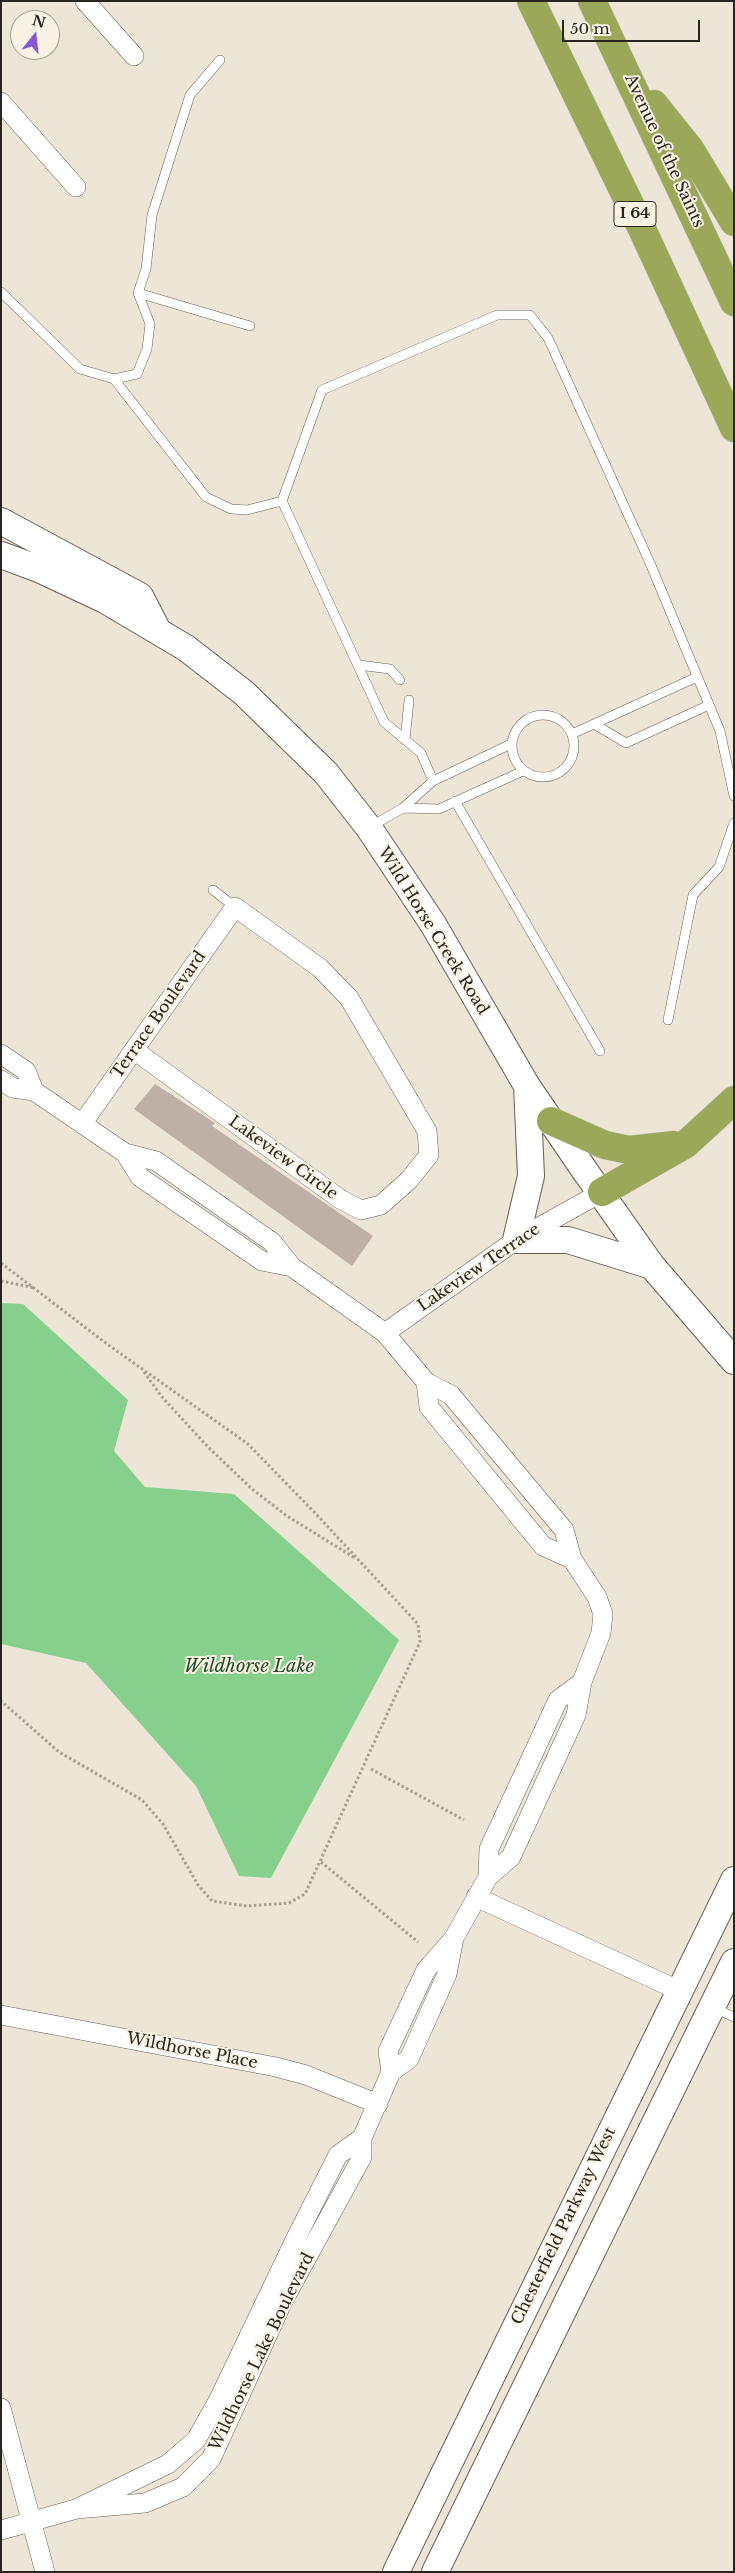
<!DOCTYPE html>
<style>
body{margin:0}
#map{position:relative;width:735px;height:2573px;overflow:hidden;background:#ede6d7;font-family:"Libre Baskerville",serif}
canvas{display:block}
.frame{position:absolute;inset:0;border:2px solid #282520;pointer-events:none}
.north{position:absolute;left:10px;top:10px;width:50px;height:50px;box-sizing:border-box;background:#faf3e4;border:1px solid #a6a196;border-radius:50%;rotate:16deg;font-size:14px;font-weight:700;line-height:20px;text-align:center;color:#282520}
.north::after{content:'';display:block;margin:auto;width:18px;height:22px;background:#8559d2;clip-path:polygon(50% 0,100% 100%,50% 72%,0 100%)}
.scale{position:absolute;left:562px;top:20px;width:138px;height:22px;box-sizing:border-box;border:2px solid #282520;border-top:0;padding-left:6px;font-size:15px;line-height:18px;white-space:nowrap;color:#282520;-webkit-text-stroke:4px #faf3e4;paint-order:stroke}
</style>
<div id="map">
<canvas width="735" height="2573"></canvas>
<div class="frame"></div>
<div class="north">N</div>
<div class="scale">50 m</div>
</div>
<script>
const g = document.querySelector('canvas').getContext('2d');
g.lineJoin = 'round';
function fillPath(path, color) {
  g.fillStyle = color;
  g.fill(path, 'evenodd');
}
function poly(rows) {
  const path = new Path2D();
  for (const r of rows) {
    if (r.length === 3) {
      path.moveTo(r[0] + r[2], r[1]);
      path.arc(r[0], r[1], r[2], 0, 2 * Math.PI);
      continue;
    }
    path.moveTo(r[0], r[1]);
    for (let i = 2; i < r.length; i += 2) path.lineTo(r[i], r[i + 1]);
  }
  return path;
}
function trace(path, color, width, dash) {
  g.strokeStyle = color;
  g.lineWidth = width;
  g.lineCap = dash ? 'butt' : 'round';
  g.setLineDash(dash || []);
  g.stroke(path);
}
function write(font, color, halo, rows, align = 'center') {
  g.font = font + ' "Libre Baskerville",serif';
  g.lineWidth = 4;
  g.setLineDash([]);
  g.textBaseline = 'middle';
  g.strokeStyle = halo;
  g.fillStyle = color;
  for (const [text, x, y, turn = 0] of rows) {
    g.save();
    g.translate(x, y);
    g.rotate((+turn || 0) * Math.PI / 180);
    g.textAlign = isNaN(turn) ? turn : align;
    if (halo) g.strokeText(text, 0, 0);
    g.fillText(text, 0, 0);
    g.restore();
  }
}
fillPath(poly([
 [1,1303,23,1304,128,1400,114,1451,145,1487,234,1494,399,1640,271,1878,239,1876,196,1786,86,1663,1,1644]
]), '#87cf8d');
fillPath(poly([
 [155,1084,215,1123,212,1126,373,1236,352,1266,134,1109]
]), '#bfb0a7');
const lane = poly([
 [1,292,80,369,114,379,137,374,147,349,150,324,138,293,146,269,152,215,190,95,220,60],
 [138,293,250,326],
 [114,379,206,497,231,509,247,510,282,501,322,390,497,315,530,315,548,338,650,563,720,731,734,796],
 [282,501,384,722,421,753,433,781],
 [359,665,390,669,400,680],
 [543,746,31],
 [594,724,626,743,709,705],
 [572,734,697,677],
 [405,740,409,700],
 [455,801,600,1051],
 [403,808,439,809,523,771],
 [370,827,403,808,433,781,511,744],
 [213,890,235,907],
 [668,1020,693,895,719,867,734,823],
 [714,2008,734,2017]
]);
const street = poly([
 [85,1,134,56],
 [1,102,76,187],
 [1,1054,26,1071,34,1091],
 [1,1080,13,1088,34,1091,125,1153],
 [82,1124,134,1050,235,907,320,968,349,998,427,1131,429,1155,409,1180,381,1205,361,1210,340,1199,134,1050],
 [292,1267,262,1261,140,1177,125,1153,156,1161,272,1242,292,1267,385,1333,426,1382],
 [385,1333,516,1240,602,1192],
 [572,1559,543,1546,429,1407,426,1382,451,1395,564,1530,572,1559,597,1597,603,1614,601,1633,582,1682],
 [476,1897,680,1991],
 [454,1938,488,1877,511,1857,576,1715,582,1682,558,1700,489,1849,488,1877],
 [1,2015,276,2067,306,2075,378,2104],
 [362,2138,391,2072,388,2051,426,1970,454,1938,447,1974,409,2059,391,2072],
 [1,2408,45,2572],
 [1,2530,76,2509,168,2464,196,2440,218,2401,294,2242,338,2155,362,2138,362,2157,282,2303,211,2459,183,2487,145,2503,76,2509]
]);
const secondary = poly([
 [1,521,140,596,157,629],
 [1,555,39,569,105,600,186,648,244,693,326,773,369,828,433,924,527,1086,585,1171,652,1266,734,1361],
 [527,1086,531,1176,516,1240,568,1240,652,1266],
 [396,2572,734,1880],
 [435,2572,734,1962]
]);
const highway = poly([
 [531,1,642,229,734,428],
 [592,1,734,302],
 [654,104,690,149,734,222],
 [551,1121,605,1145,629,1150,674,1145],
 [602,1192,686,1144,734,1100]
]);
trace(lane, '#666053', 10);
trace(street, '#666053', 20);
trace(secondary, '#666053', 28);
trace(highway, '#cbcbc9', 29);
trace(poly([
 [1,1263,107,1344,248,1444,316,1514,418,1624,420,1642,305,1894,289,1903,247,1906,212,1901,198,1885,163,1824,142,1800,59,1752,1,1701],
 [1,1281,35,1288],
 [144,1372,162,1397,208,1447,252,1489,287,1516,355,1558],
 [371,1769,464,1820],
 [321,1862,418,1942]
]), '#a5a094', 3, [2.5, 2.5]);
trace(lane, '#fff', 9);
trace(street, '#fff', 19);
trace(secondary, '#fff', 26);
trace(highway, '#9ca859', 28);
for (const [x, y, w] of [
 [635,214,42]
]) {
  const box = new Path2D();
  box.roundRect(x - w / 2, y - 12.5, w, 25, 4);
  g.fillStyle = '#faf3e4';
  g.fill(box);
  trace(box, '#282520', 1);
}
write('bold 15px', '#282520', null, [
 ["I 64",635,214]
]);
write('16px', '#282520', '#faf3e4', [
 ["Avenue of the Saints",664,151,65],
 ["Wild Horse Creek Road",433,931,58],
 ["Terrace Boulevard",159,1015,-55],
 ["Lakeview Circle",283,1158,36],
 ["Lakeview Terrace",479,1268,-34],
 ["Wildhorse Place",192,2051,11],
 ["Chesterfield Parkway West",564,2226,-64],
 ["Wildhorse Lake Boulevard",262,2352,-64]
]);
write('italic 18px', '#1d4f25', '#faf3e4', [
 ["Wildhorse Lake",249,1667]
]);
</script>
